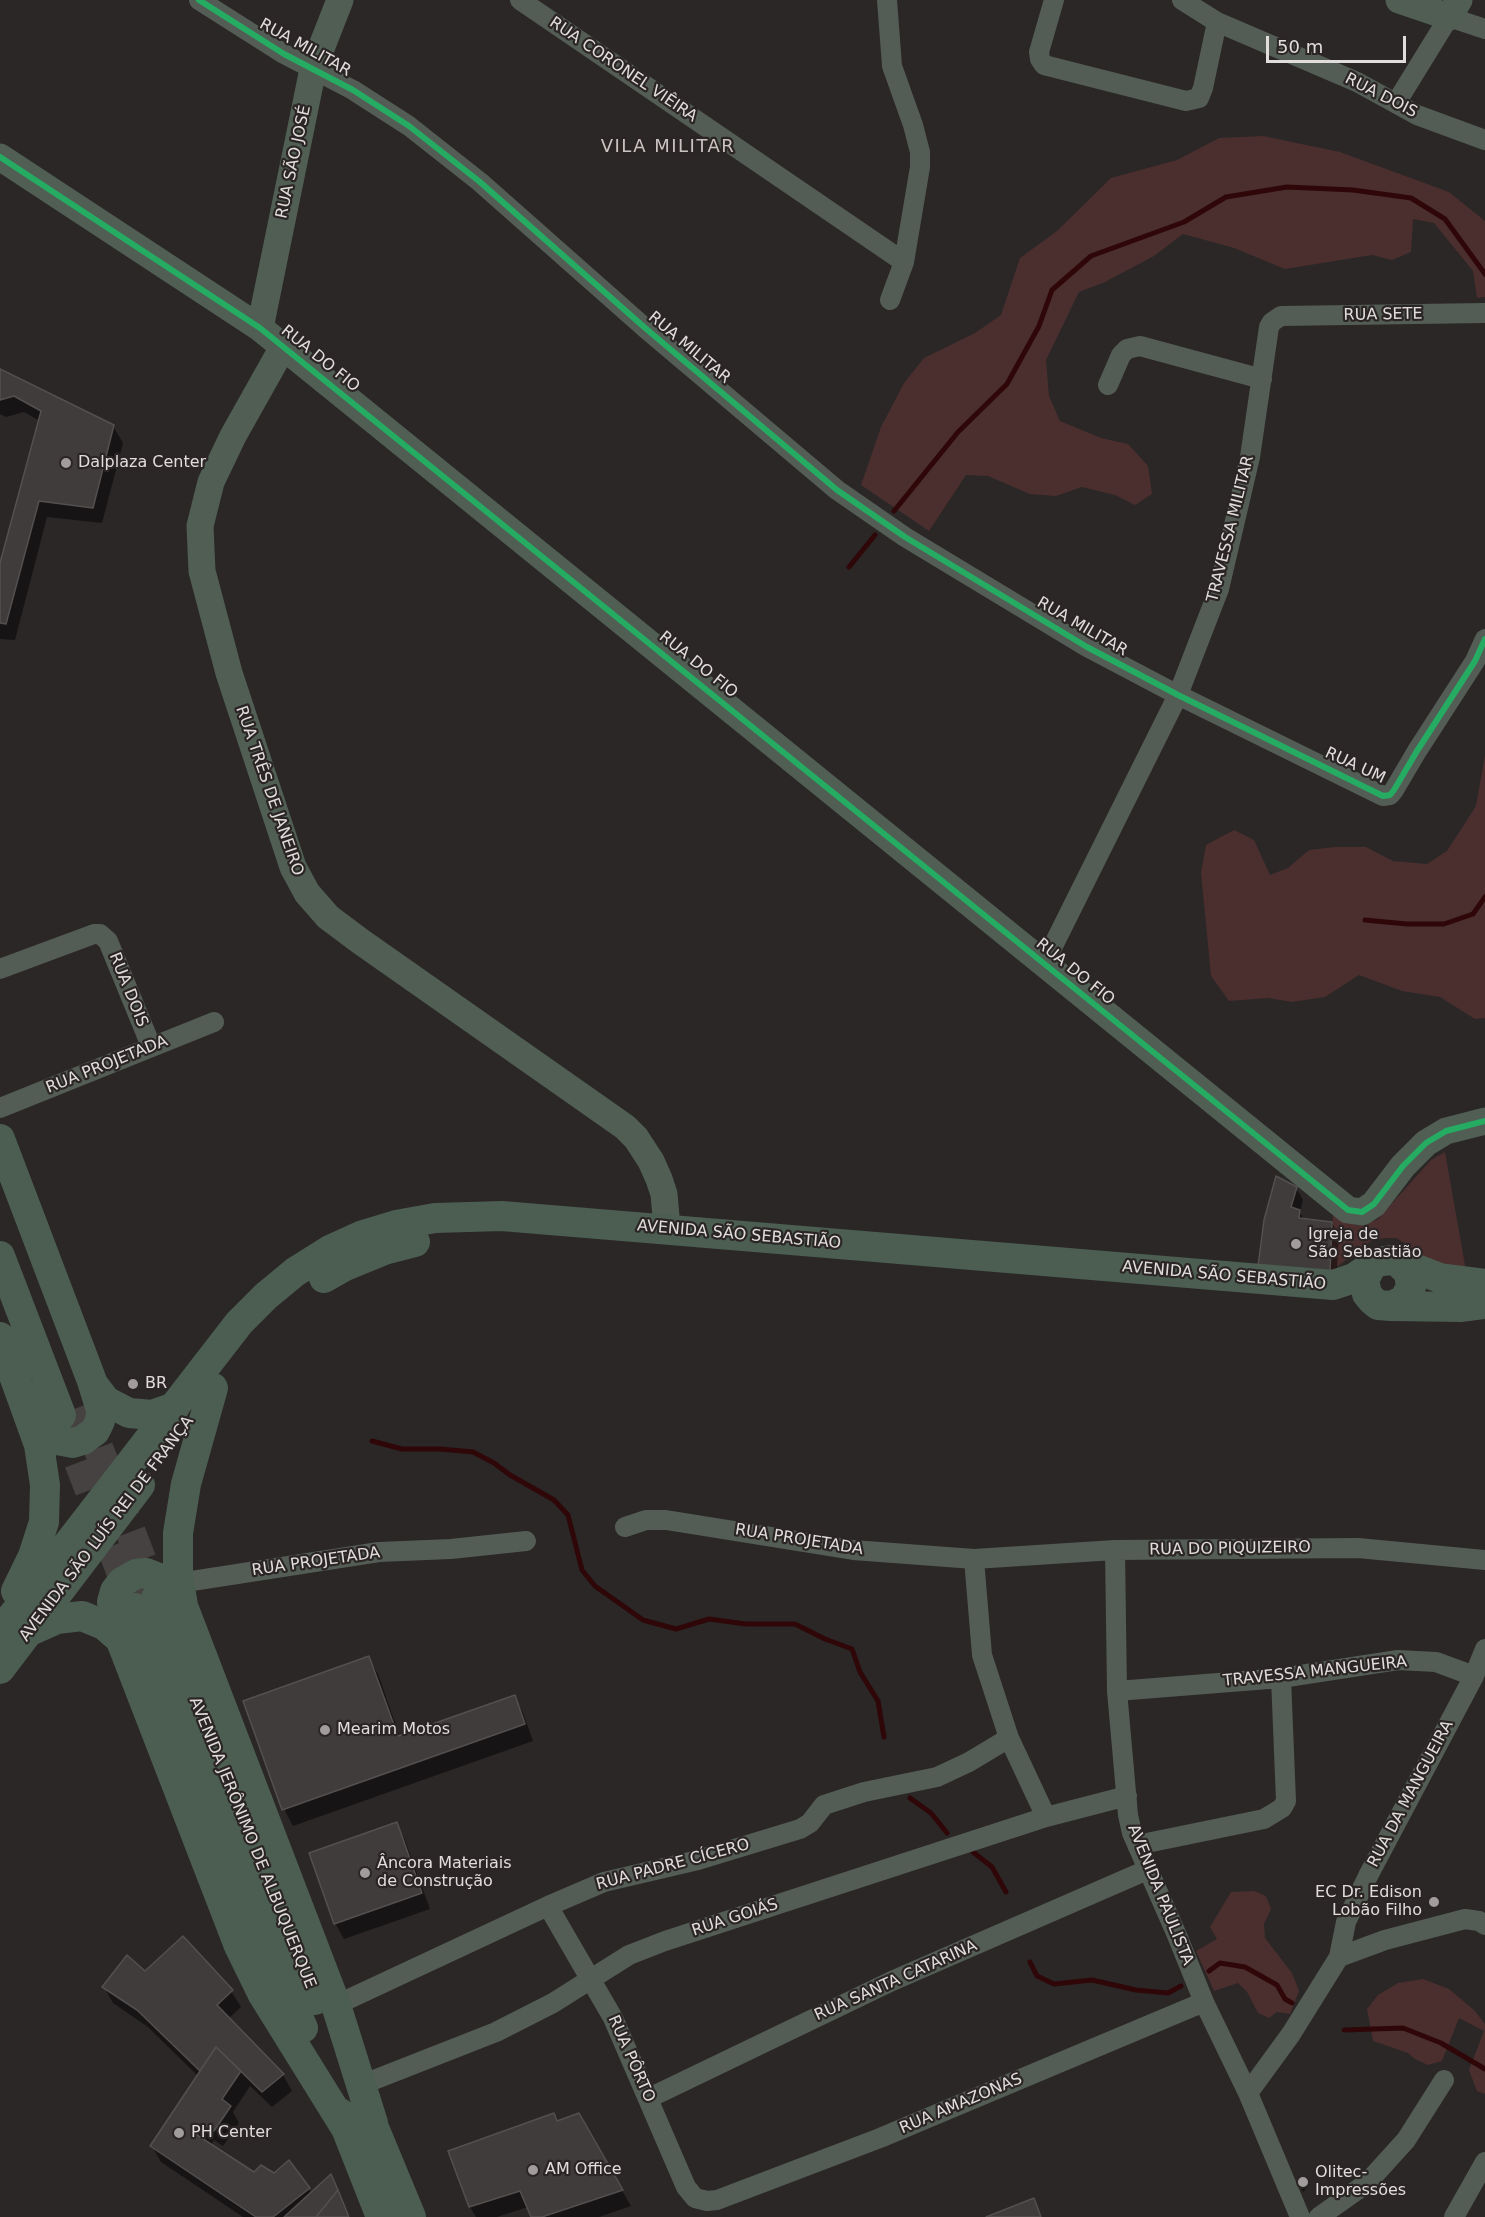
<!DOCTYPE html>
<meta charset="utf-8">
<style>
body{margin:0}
#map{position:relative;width:1485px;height:2217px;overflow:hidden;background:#2a2726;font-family:"DejaVu Sans",sans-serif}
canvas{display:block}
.scale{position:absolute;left:1266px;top:36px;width:140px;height:27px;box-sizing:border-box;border:3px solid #e1dddd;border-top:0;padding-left:8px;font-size:18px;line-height:21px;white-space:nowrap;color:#e1dddd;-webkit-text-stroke:4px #2b2625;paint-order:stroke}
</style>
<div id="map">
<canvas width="1485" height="2217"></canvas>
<div class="scale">50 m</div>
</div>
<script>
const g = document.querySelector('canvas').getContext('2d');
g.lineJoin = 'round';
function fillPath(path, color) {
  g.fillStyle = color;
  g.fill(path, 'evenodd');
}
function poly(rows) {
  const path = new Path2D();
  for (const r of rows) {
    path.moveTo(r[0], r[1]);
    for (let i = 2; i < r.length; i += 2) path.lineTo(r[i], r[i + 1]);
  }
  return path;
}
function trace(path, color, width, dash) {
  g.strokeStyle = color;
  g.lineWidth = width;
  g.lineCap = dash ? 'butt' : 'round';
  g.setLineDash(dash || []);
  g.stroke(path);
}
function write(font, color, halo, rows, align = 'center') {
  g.font = font + ' "DejaVu Sans",sans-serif';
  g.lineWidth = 4.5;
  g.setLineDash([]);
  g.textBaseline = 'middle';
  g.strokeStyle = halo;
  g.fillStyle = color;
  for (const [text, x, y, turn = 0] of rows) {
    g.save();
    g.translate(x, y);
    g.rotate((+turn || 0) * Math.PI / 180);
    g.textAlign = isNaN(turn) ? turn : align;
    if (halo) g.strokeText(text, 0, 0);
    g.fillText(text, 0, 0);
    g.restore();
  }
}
fillPath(poly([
 [1263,136,1340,152,1449,192,1485,221,1485,297,1477,298,1473,271,1434,223,1413,219,1411,252,1392,260,1372,255,1285,269,1234,248,1183,234,1154,256,1105,282,1079,292,1046,360,1049,396,1060,421,1101,438,1128,444,1148,466,1152,494,1135,505,1115,495,1082,487,1056,496,1030,494,988,476,966,475,929,531,861,485,881,427,904,383,924,358,975,333,1001,315,1020,258,1057,231,1111,178,1177,160,1219,138],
 [1485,755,1485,1018,1475,1019,1440,997,1402,991,1359,975,1325,997,1292,1002,1268,998,1229,1001,1211,976,1201,873,1206,845,1234,830,1254,840,1270,875,1288,868,1309,850,1335,847,1366,847,1393,861,1427,864,1447,851,1476,806],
 [1445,1152,1466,1271,1436,1266,1404,1243,1396,1238,1385,1238,1371,1241,1330,1272,1333,1213,1356,1225,1365,1225,1378,1219,1431,1160],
 [1254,1891,1266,1896,1271,1909,1264,1924,1265,1938,1292,1973,1299,1991,1290,2014,1277,2012,1269,2018,1258,2013,1247,1992,1238,1983,1214,1991,1196,1951,1217,1939,1210,1927,1231,1892],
 [1423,1979,1449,1989,1474,2010,1485,2024,1485,2094,1477,2091,1469,2070,1484,2031,1459,2018,1442,2061,1428,2065,1415,2059,1408,2053,1373,2041,1367,2009,1378,1995,1398,1983]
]), '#4b2f2e');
fillPath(poly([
 [0,370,113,426,123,443,102,523,47,517,15,640,0,639,0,569,40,421,24,412,6,417,0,414],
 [1296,1188,1303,1200,1300,1212,1304,1220,1332,1223,1339,1235,1336,1284,1266,1278],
 [368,1658,378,1674,400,1737,514,1697,523,1713,533,1741,293,1826,284,1809,245,1701],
 [396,1824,405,1840,430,1909,344,1939,335,1923],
 [145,1973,231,1991,241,2007,228,2019,283,2075,292,2091,272,2107,250,2086,233,2112,239,2123,223,2146,214,2140,210,2146,254,2174,274,2175,289,2162,312,2194,331,2177,350,2217,243,2217,161,2162,152,2146,198,2076,148,2027,113,2003,104,1987],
 [554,2115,558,2122,578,2115,631,2206,599,2217,533,2217,528,2207,497,2217,476,2217,470,2207,450,2152],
 [1307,2177,1310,2185,1303,2192,1299,2183]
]), '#0007');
trace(poly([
 [894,511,958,432,1007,384,1039,326,1052,290,1091,256,1184,222,1226,197,1287,187,1353,190,1411,198,1445,219,1485,274],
 [849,567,875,535],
 [1365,920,1407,924,1444,924,1473,914,1485,897],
 [372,1441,402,1449,440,1449,473,1452,494,1463,510,1475,554,1500,568,1515,582,1570,595,1586,643,1620,676,1629,709,1619,746,1624,795,1624,825,1639,852,1649,860,1672,878,1701,884,1737],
 [910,1798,931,1813,947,1833],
 [973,1852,992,1867,1006,1892],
 [1030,1962,1037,1976,1054,1984,1092,1980,1136,1990,1168,1993,1181,1986],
 [1209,1971,1220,1963,1245,1967,1277,1985,1285,1999,1292,2003],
 [1344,2030,1403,2028,1441,2043,1485,2069]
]), '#2f0709', 5);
const building = poly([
 [0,369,114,425,93,508,39,501,6,624,0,623,0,563,41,411,14,396,0,400,0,369],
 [1276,1176,1297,1187,1291,1207,1300,1210,1299,1218,1332,1222,1330,1272,1258,1266,1264,1220,1276,1176],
 [369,1656,398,1736,515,1695,525,1724,282,1810,243,1701,369,1656],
 [397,1822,422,1893,334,1924,309,1853,397,1822],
 [183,1936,233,1990,217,2005,284,2074,262,2092,216,2047,200,2071,137,2010,102,1987,127,1955,145,1971,183,1936],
 [216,2047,241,2071,222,2099,231,2106,214,2131,204,2125,197,2135,254,2172,261,2165,274,2173,289,2160,310,2188,273,2217,256,2217,150,2146,216,2047],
 [554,2113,557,2121,579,2113,623,2190,542,2217,531,2217,520,2191,469,2207,448,2151,554,2113],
 [331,2174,338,2190,316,2217,284,2217,331,2174],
 [338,2190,349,2217,316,2217,338,2190],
 [1034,2198,1041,2217,986,2217,1034,2198]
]);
fillPath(building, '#403c3c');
trace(building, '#53504f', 1.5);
trace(poly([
 [82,1406,155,1595],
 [63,1420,134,1605]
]), '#454241', 30, [30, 15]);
trace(poly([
 [199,0,284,54,353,90,409,126,480,182,644,327,837,490,905,537,1087,647,1178,695,1383,796,1390,795,1394,790,1417,751,1475,661,1485,639],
 [520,0,904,262],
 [887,0,892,66,913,125,920,152,920,167,904,262,890,300],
 [1054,0,1039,52,1040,59,1044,65,1186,101,1199,98,1203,88,1217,22],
 [1182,0,1217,22,1357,82,1417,115,1485,140],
 [1396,103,1449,17,1485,29],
 [1108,385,1121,355,1127,349,1140,346,1262,379],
 [1044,964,1178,695,1219,589,1250,457,1269,327,1272,322,1281,316,1485,313],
 [0,969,94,934,100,934,108,941,151,1046],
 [0,1108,214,1022],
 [625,1527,646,1520,666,1520,853,1550,974,1559,1115,1550,1358,1548,1485,1560],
 [1115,1550,1117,1691,1128,1815,1132,1833,1176,1933,1204,2002,1248,2093,1300,2217],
 [974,1559,982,1655,1009,1738,1046,1817],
 [179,1583,379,1552,451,1549,526,1541],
 [1117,1691,1281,1678,1398,1660,1436,1662,1474,1676],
 [1137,1845,1264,1819,1282,1808,1286,1801,1281,1678],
 [548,1906,613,2018,686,2187,695,2198,707,2201,717,2200,880,2138,1204,2002],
 [1339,1957,1385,1940,1465,1919,1479,1921,1485,1925],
 [336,2005,548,1906,604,1882,698,1860,800,1829,810,1823,824,1805,864,1792,937,1777,969,1762,1009,1738],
 [361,2085,496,2032,553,2003,629,1955,665,1941,1046,1817,1127,1796],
 [1248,2093,1291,2034,1339,1957,1346,1922,1368,1876,1474,1676,1485,1649],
 [649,2098,892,1981,1147,1870],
 [1319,2217,1367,2183,1406,2140,1444,2080],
 [1454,2217,1485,2162]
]), '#545c56', 20);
trace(poly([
 [1399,0,1449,17,1459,0],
 [0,157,260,328,1348,1210,1362,1212,1374,1204,1403,1166,1426,1143,1446,1131,1485,1121],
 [260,328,313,69,340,0],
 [283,347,233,436,211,482,200,526,202,571,229,673,293,867,307,893,328,917,360,941,625,1127,636,1138,651,1161,659,1179,664,1194,667,1228]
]), '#505e54', 27);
trace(poly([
 [0,1139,92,1381,101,1410,100,1421,95,1431,83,1440,73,1443,57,1440,40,1427,20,1391],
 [0,1256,61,1415],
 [1398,1262,1440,1278,1485,1284],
 [324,1278,345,1266,384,1250,415,1242],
 [1391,1306,1460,1307,1485,1304],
 [0,1337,39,1445,45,1485,44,1522,33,1556,16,1591],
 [93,1384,106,1401,129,1413,152,1415,175,1407],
 [213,1388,186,1484,178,1533,178,1575,183,1606,336,2005,373,2123],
 [156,1598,292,1951,315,2000],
 [182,1604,166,1581,146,1573,136,1574,122,1582,115,1591,112,1602,123,1646,239,1946,262,1993,347,2130],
 [135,1608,270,1958,303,2028],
 [30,1631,57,1619,82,1616,104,1625,120,1639,123,1646],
 [0,1632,239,1323,266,1296,295,1272,330,1250,363,1235,396,1225,435,1218,502,1216,1333,1285,1354,1278,1377,1262,1391,1260,1398,1262,1409,1273,1411,1287,1404,1300,1391,1306,1378,1305,1372,1300,1367,1294,1364,1280,1371,1267],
 [0,1669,140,1485],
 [365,2106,411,2217],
 [340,2113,381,2217]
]), '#4c5d52', 30);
trace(poly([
 [199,0,284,54,353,90,409,126,480,182,644,327,837,490,905,537,1087,647,1178,695,1383,796,1390,795,1394,790,1417,751,1475,661,1485,639],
 [0,157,260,328,1348,1210,1362,1212,1374,1204,1403,1166,1426,1143,1446,1131,1485,1121]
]), '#26ab63', 6);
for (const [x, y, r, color] of [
 [66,463,6,"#a19d9d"],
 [1296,1244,6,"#a19d9d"],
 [133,1384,6,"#a19d9d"],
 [325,1730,6,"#a19d9d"],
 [365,1873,6,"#a19d9d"],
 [1434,1902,6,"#a19d9d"],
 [179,2133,6,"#a19d9d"],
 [533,2170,6,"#a19d9d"],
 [1303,2182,6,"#a19d9d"]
]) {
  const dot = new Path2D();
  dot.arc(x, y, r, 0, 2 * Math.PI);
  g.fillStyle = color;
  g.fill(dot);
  trace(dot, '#2b2625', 2);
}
write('16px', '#e1dddd', '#2b2625', [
 ["RUA MILITAR",305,48,29],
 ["RUA CORONEL VIÊIRA",623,70,34],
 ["RUA DOIS",1381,96,27],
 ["RUA SÃO JOSÉ",294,162,-78],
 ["RUA SETE",1383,315,-1],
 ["RUA MILITAR",689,348,40],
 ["RUA DO FIO",320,359,39],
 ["TRAVESSA MILITAR",1231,529,-76],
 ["RUA MILITAR",1082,627,30],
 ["RUA DO FIO",698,665,39],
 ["RUA UM",1355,766,25],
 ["RUA TRÊS DE JANEIRO",269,791,71],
 ["RUA DO FIO",1075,972,39],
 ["RUA DOIS",128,990,68],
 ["RUA PROJETADA",107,1065,-22],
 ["AVENIDA SÃO SEBASTIÃO",739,1235,5],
 ["AVENIDA SÃO SEBASTIÃO",1224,1276,5],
 ["AVENIDA SÃO LUÍS REI DE FRANÇA",107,1529,-53],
 ["RUA PROJETADA",799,1540,9],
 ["RUA DO PIQUIZEIRO",1230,1549,-1],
 ["RUA PROJETADA",316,1562,-8],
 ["TRAVESSA MANGUEIRA",1315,1672,-6],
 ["RUA DA MANGUEIRA",1411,1794,-62],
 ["AVENIDA JERÔNIMO DE ALBUQUERQUE",252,1843,68],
 ["RUA PADRE CÍCERO",673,1865,-15],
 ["AVENIDA PAULISTA",1160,1895,68],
 ["RUA GOIÁS",735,1918,-18],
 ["RUA SANTA CATARINA",896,1981,-24],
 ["RUA PÔRTO",631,2059,66],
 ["RUA AMAZONAS",961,2104,-23]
]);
write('16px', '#e1dddd', '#2b2625', [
 ["Dalplaza Center",78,463],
 ["Igreja de",1308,1235],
 ["São Sebastião",1308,1253],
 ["BR",145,1384],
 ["Mearim Motos",337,1730],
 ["Âncora Materiais",377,1864],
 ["de Construção",377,1882],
 ["EC Dr. Edison",1422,1893,"right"],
 ["Lobão Filho",1422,1911,"right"],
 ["PH Center",191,2133],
 ["AM Office",545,2170],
 ["Olitec-",1315,2173],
 ["Impressões",1315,2191]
], 'left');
g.letterSpacing = '1.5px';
write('18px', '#cbc3c2', '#2b2625', [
 ["VILA MILITAR",668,147]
]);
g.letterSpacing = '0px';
</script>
